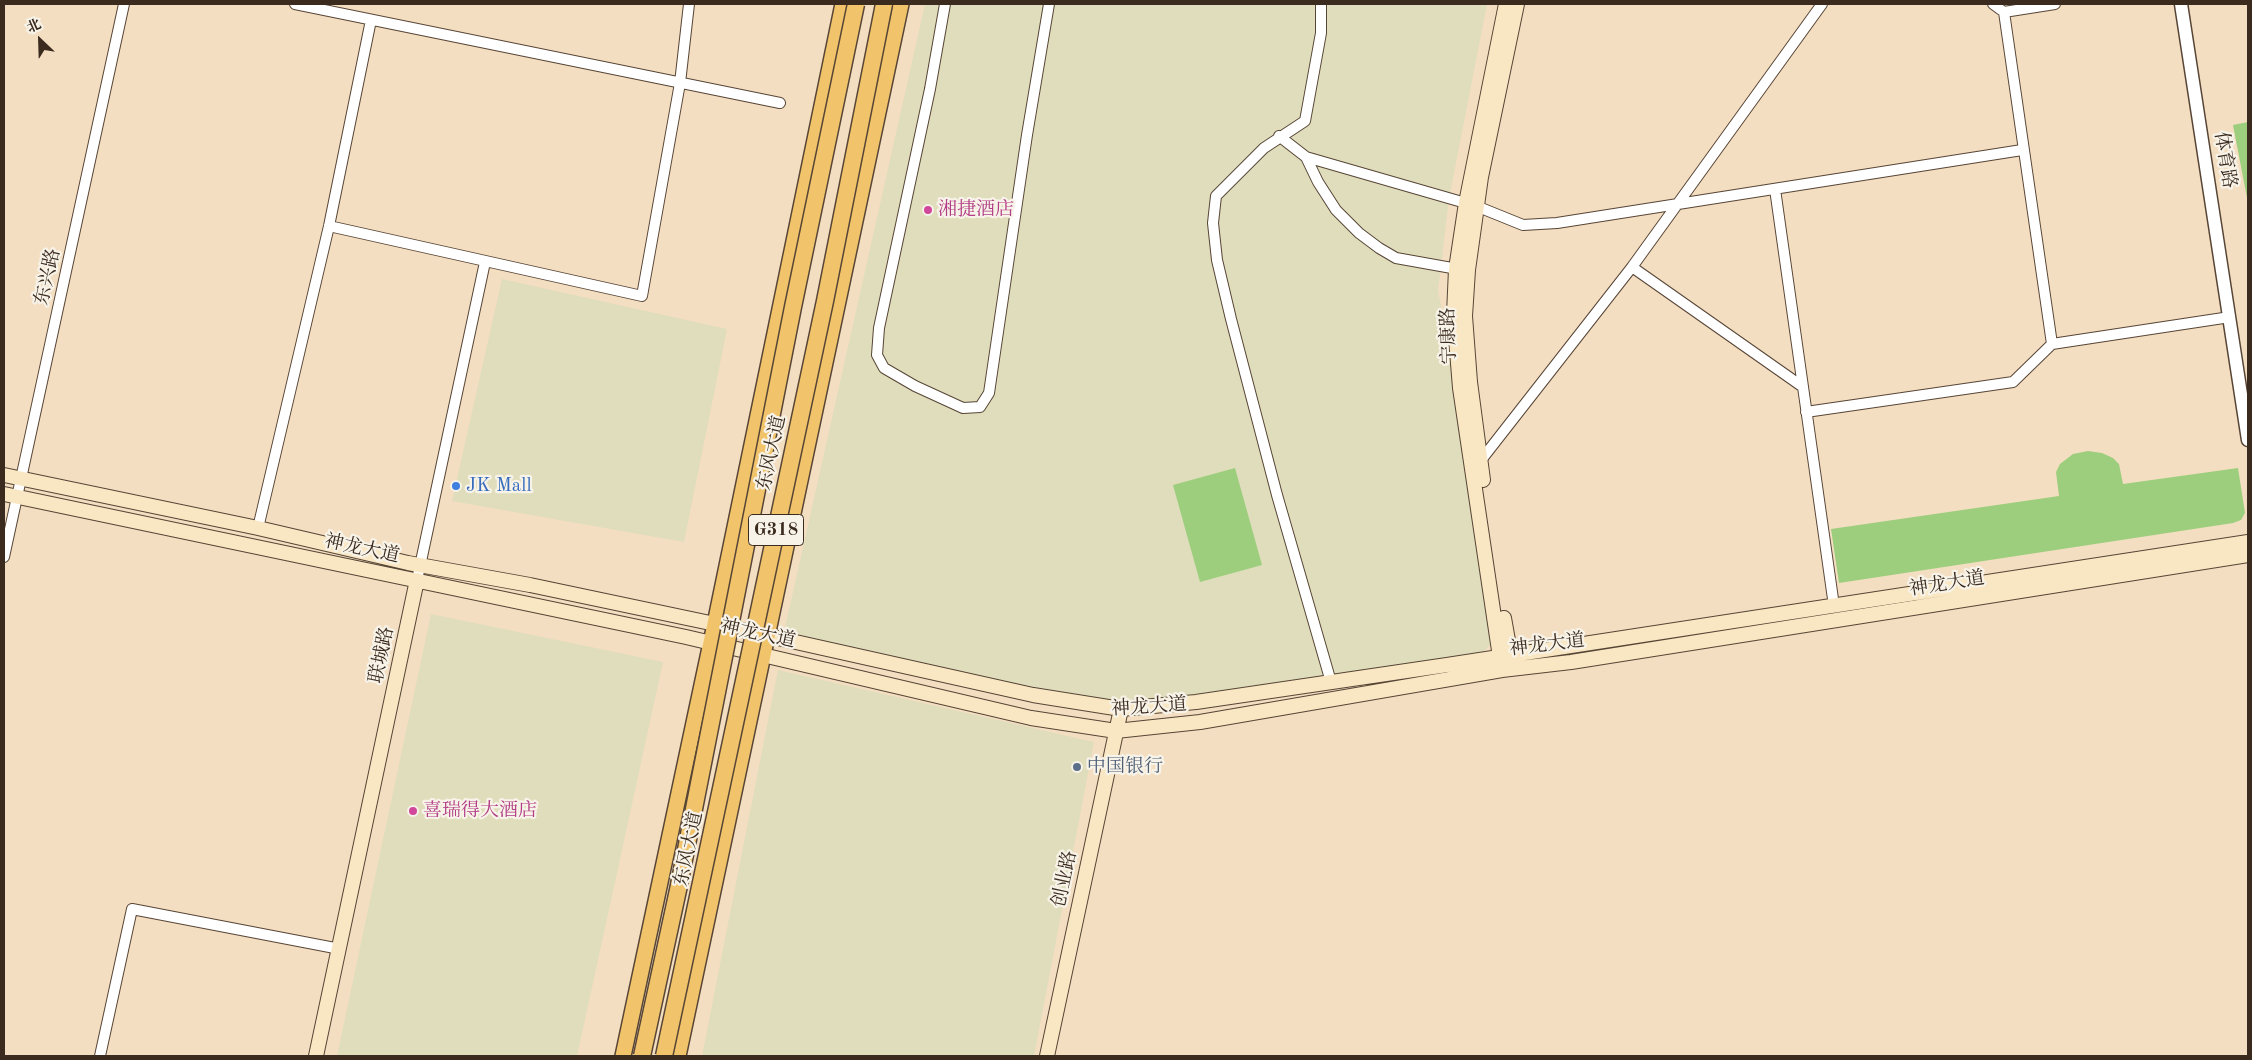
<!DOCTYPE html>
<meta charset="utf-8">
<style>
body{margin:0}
#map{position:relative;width:2252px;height:1060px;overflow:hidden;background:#f3dec1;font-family:"Old Standard TT","Noto Serif SC",serif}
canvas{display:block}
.frame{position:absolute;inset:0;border:5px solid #3b2a1e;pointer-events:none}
.north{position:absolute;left:15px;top:15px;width:50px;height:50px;-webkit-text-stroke:4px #f7f3e8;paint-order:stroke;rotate:336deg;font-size:14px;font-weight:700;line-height:20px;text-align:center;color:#3b2a1e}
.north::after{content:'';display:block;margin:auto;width:18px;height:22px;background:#3b2a1e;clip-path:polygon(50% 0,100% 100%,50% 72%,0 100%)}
</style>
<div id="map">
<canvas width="2252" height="1060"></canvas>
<div class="frame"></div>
<div class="north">北</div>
</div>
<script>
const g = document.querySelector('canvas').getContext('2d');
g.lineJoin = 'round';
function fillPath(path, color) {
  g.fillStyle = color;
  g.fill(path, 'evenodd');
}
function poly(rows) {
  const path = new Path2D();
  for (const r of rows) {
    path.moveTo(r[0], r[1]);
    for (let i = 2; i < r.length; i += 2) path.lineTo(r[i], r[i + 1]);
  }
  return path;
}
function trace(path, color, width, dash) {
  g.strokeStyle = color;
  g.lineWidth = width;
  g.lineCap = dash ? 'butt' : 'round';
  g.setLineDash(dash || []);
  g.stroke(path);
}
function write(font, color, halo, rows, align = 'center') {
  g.font = font + ' "Old Standard TT","Noto Serif SC",serif';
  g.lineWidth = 4.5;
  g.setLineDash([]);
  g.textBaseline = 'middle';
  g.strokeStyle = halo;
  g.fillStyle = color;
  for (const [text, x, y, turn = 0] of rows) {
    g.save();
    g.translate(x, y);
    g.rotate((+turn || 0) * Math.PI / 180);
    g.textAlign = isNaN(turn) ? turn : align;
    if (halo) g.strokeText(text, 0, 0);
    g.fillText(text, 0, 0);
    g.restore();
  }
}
fillPath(poly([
 [925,4,1487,4,1449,199,1438,291,1450,350,1494,641,1479,656,1121,709,784,632],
 [502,279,727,329,684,542,452,501],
 [431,614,663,662,577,1056,337,1056],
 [778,670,1094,742,1034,1056,702,1056]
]), '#dfddbb');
fillPath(poly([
 [2248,122,2248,203,2233,125],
 [2088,451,2102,453,2113,458,2119,464,2123,484,2238,468,2245,513,2241,520,2233,523,1839,583,1831,529,2059,496,2056,472,2060,464,2073,454],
 [1235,468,1262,565,1200,582,1173,485]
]), '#9dce7d');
const minor = poly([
 [295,4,780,103],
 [945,4,930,89,879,328,877,355,884,368,915,386,963,408,980,407,989,393,1027,135,1049,4],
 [1321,4,1321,33,1305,121,1264,148,1216,196,1213,223,1217,260,1231,319,1277,495,1331,682],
 [1993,4,2004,12,2055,4],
 [2004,12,2052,344],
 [1279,136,1306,157,1476,206,1523,225,1557,223,2022,150],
 [1306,157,1318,182,1336,210,1359,233,1379,248,1396,258,1463,270],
 [1775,189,1834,606],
 [329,226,642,296,680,83,689,4],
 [1632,267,1803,387],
 [1806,412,2013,382,2052,344,2230,317],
 [1478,464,1632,267,1822,4],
 [258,528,329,226,371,20],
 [4,557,124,4],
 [417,580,485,262],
 [100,1056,132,909,340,949]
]);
const tertiary = poly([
 [2181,4,2248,440]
]);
const secondary = poly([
 [4,475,258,528,408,563,530,585,715,624,1033,695,1121,709,1196,702,1447,665,2248,542],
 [1483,480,1470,382,1465,316,1468,270,1481,177,1517,4],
 [4,494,686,637,1031,718,1116,731,1200,722,1502,670,1571,662,2248,555],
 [1504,618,1512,663],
 [1501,664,1460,388,1454,314,1456,269,1466,203,1506,4],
 [316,1056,417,580],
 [1047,1056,1121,709]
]);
const primary = poly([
 [623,1056,715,624,843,4],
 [678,1056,901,4]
]);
trace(minor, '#574536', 12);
trace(tertiary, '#574536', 15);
trace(secondary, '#574536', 16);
trace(primary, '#574536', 18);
trace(minor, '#fff', 10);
trace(tertiary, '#fff', 12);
trace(secondary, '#f9e7c3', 14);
trace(primary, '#f1c36a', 15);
const trunkBridge = poly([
 [642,1056,678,890,793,307,856,4],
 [664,1056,825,301,884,4]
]);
trace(trunkBridge, '#574536', 19, []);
trace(trunkBridge, '#f1c36a', 16);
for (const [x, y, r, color] of [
 [928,210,5,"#d1479c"],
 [456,486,5,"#3f7fe0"],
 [1077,767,5,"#5c6f8a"],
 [413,811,5,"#d1479c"]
]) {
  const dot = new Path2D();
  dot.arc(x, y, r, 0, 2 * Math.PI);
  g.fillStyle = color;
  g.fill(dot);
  trace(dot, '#f7f3e8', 2);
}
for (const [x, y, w] of [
 [776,530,55]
]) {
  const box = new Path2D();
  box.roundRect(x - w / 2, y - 15.5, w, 31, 4);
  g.fillStyle = '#f7f3e8';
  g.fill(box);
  trace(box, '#3b2a1e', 1);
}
write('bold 18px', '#3b2a1e', null, [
 ["G318",776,530]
]);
write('19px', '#3b2a1e', '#f7f3e8', [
 ["体育路",2225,160,81],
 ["东兴路",48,277,-77],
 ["宁康路",1449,336,-92],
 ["东风大道",772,453,-78],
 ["神龙大道",362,549,12],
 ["神龙大道",1947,584,-9],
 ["神龙大道",758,634,12],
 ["神龙大道",1547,645,-7],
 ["联城路",382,655,-78],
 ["神龙大道",1149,707,-4],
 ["东风大道",689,849,-78],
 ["创业路",1065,879,-78]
]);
write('19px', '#b23c85', '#f7f3e8', [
 ["湘捷酒店",938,210],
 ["喜瑞得大酒店",423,811]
], 'left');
write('19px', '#366cbe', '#f7f3e8', [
 ["JK Mall",466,486]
], 'left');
write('19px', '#4e5e75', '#f7f3e8', [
 ["中国银行",1087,767]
], 'left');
</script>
